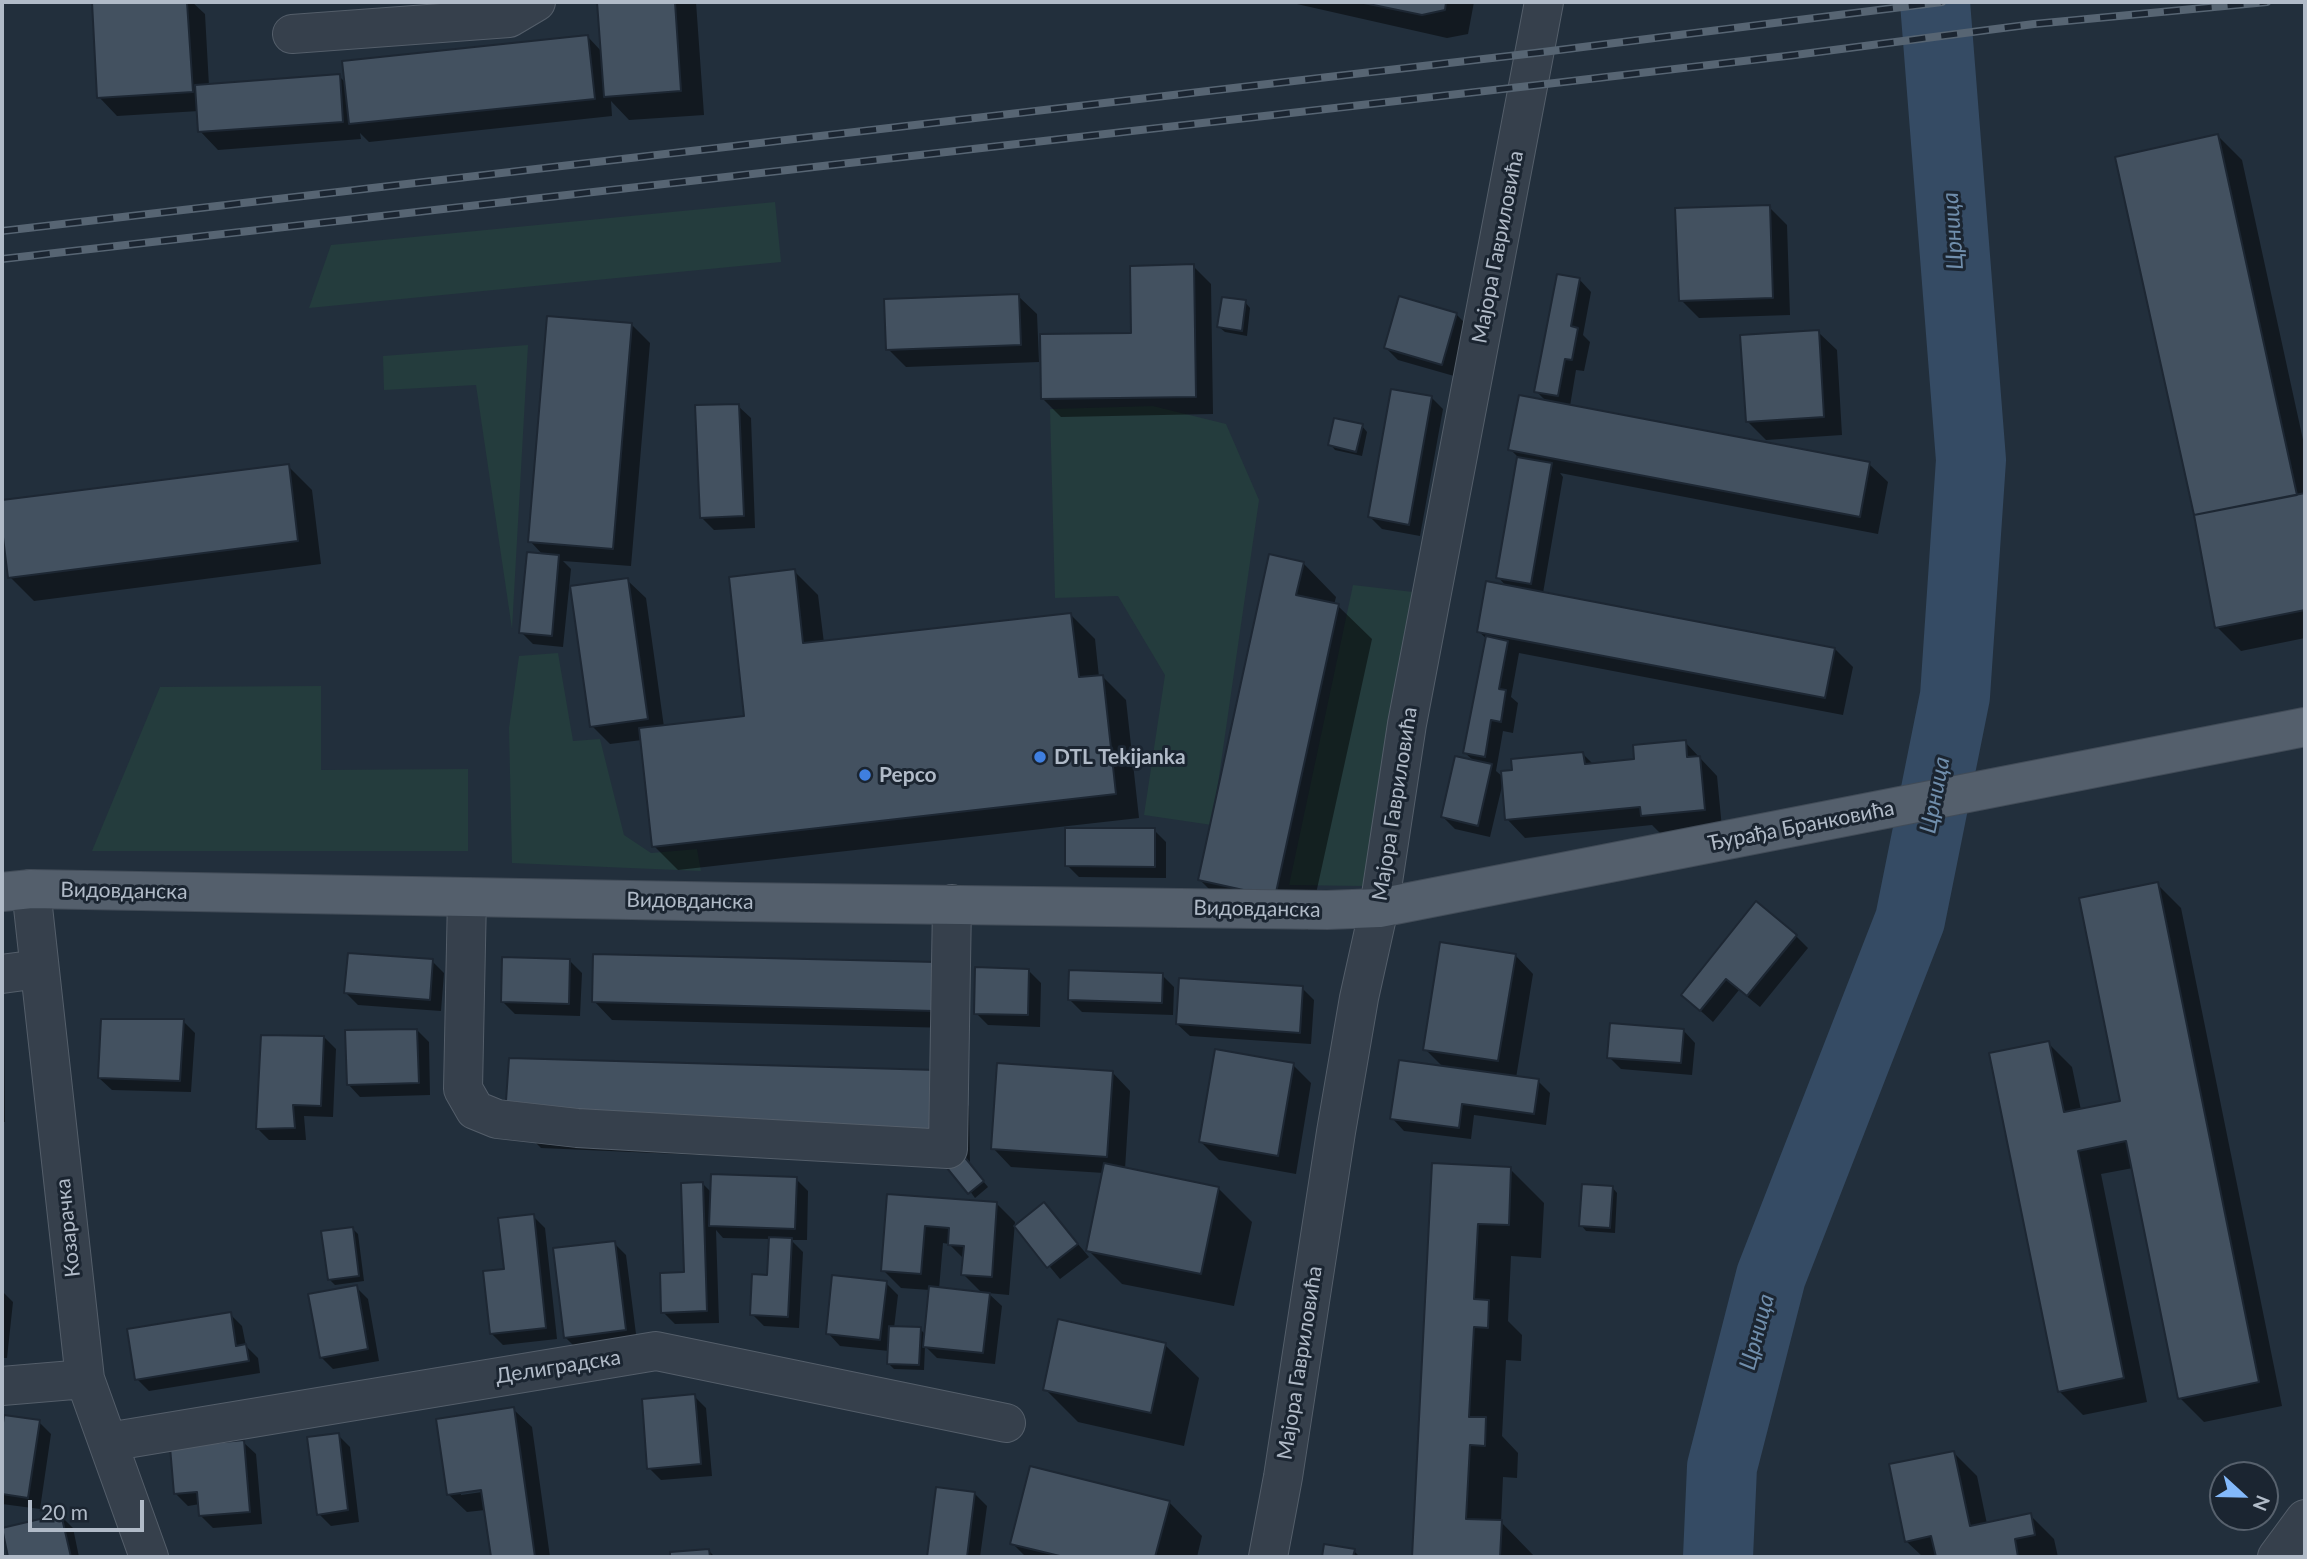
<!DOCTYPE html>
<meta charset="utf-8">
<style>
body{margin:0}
#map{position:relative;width:2307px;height:1559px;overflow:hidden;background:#222f3c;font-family:Lato,sans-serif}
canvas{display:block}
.frame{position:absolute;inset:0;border:4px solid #b1bbc8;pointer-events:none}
.north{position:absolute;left:2209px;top:1461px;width:70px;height:70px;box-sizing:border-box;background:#1b2531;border:2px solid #57616d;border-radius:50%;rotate:112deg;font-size:19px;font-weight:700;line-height:28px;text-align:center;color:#b1bbc8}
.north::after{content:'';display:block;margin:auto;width:24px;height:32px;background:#83b9fb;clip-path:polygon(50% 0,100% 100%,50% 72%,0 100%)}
.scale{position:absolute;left:28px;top:1500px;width:116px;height:32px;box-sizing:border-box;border:4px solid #b1bbc8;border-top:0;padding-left:9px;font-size:21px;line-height:24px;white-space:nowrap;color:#b1bbc8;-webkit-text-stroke:5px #1b2531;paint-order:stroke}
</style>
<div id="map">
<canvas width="2307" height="1559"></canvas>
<div class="frame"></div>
<div class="north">N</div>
<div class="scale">20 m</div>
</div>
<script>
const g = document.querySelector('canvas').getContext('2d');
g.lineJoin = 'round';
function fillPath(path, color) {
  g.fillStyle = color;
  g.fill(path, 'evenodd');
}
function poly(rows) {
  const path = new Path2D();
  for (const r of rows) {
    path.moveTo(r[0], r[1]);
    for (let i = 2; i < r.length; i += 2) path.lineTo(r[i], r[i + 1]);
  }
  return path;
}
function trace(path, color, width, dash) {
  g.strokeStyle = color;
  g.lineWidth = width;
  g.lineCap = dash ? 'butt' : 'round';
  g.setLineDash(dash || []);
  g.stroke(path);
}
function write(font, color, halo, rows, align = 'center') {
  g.font = font + ' Lato,sans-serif';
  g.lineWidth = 6;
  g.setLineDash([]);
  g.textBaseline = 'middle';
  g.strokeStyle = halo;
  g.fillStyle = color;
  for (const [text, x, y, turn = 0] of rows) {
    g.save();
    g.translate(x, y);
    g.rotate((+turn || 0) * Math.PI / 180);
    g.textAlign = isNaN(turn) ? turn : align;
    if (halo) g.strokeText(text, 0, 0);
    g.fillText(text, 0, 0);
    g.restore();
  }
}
fillPath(poly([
 [775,202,781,262,309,308,331,245],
 [528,345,512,629,476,385,384,390,383,356],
 [1153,406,1226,424,1259,500,1212,825,1144,815,1165,675,1118,596,1055,598,1050,409],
 [1353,585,1413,592,1365,886,1289,885],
 [558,653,573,741,600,739,624,835,651,853,697,849,701,871,512,863,509,728,519,656],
 [321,686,321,770,468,769,468,851,92,851,160,687]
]), '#243c3d');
fillPath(poly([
 [93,2,192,2,205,14,209,86,339,76,346,83,588,37,602,52,599,2,696,2,704,115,629,120,611,101,612,116,369,142,360,133,361,139,218,150,200,131,199,111,117,116,99,97],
 [1288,2,1474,2,1468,34,1447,38],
 [2218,136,2242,160,2305,449,2305,638,2241,651,2217,627,2195,514],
 [1769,207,1787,225,1790,315,1699,318,1681,300],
 [1193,266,1211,284,1213,414,1061,417,1043,399,1132,334],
 [1579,279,1591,292,1583,335,1590,342,1584,371,1576,370,1570,406,1869,464,1888,482,1878,534,1560,473,1563,477,1543,593,1835,649,1853,667,1843,715,1519,653,1511,697,1518,703,1513,733,1503,731,1496,771,1503,777,1583,754,1594,765,1636,761,1685,742,1717,776,1722,828,1661,834,1652,825,1525,838,1507,819,1503,782,1490,837,1455,829,1443,817,1475,762,1465,753,1487,639,1478,631,1507,587,1498,577,1519,458,1510,449,1547,402,1536,391],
 [1018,296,1037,314,1039,362,906,367,888,349],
 [1245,302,1250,308,1247,336,1225,332,1219,327],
 [1456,314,1468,326,1454,376,1398,360,1386,348],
 [632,325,650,343,631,566,563,561,571,569,563,647,533,644,521,632,544,556,530,541],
 [1818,332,1837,350,1842,435,1766,440,1748,422],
 [1431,397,1443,409,1420,536,1382,529,1370,517],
 [738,406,751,418,755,528,714,530,702,518],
 [1362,426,1367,432,1362,456,1335,450,1330,444],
 [288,466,312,490,321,564,34,601,10,577,2,502],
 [1303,563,1336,597,1334,605,1338,606,1372,639,1308,930,1233,913,1200,880],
 [794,571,818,595,824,643,1071,615,1095,639,1099,677,1102,676,1126,700,1139,818,678,870,654,846,642,740,610,744,592,726,627,580,646,598,664,727,746,717],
 [1154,830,1166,842,1166,878,1079,877,1067,865],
 [2157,884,2181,908,2282,1406,2204,1422,2180,1398,2133,1168,2101,1174,2147,1402,2083,1415,2059,1391,2048,1043,2072,1067,2081,1110,2122,1102],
 [1796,936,1808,948,1760,1007,1739,990,1713,1022,1683,995],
 [1515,955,1533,974,1516,1078,1538,1081,1550,1093,1546,1125,1474,1115,1471,1139,1404,1131,1392,1118,1444,1068,1425,1049],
 [432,961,444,973,441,1011,358,1005,346,993],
 [570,961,582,973,580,1016,515,1014,503,1002],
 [935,964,952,1028,612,1020,594,1001],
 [1029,971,1041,983,1040,1027,988,1025,976,1013],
 [1162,975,1174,987,1173,1015,1082,1012,1070,1000],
 [1302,988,1314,1000,1311,1044,1190,1036,1177,1024],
 [183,1021,195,1033,191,1092,112,1090,99,1078],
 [417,1030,429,1042,430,1095,360,1097,348,1084],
 [1683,1030,1695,1043,1692,1075,1621,1069,1609,1057],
 [2,1034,4,1036,5,1122,2,1122],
 [324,1037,336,1049,333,1117,304,1116,306,1140,269,1140,257,1128],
 [1293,1065,1311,1083,1296,1174,1219,1160,1201,1142],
 [935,1072,969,1106,970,1165,988,1187,975,1198,952,1166,541,1148,507,1114],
 [1112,1072,1130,1091,1125,1169,1218,1188,1252,1222,1234,1306,1122,1284,1088,1250,1104,1173,1011,1167,993,1148],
 [1433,1165,1510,1169,1544,1203,1541,1258,1511,1256,1508,1321,1522,1335,1521,1361,1506,1360,1502,1436,1518,1453,1517,1478,1503,1477,1501,1522,1535,1557,1414,1557],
 [796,1179,808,1191,807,1240,791,1240,803,1252,799,1328,764,1326,752,1314,769,1277,771,1239,723,1238,716,1230,719,1323,675,1324,663,1312,686,1273,703,1184,712,1193],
 [1612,1187,1617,1193,1615,1233,1586,1231,1581,1225],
 [889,1196,996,1203,1015,1222,1009,1295,988,1293,1002,1306,995,1364,937,1358,925,1346,924,1370,894,1369,888,1363,889,1351,840,1346,828,1333,886,1283,898,1295,894,1328,920,1329,926,1335,930,1290,901,1288,883,1270],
 [943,1243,949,1244,964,1259,963,1274,983,1294,939,1289],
 [1044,1204,1089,1257,1060,1279,1016,1226],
 [533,1216,545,1228,557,1339,503,1345,491,1333],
 [353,1229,358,1234,364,1281,335,1285,329,1279],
 [614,1243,626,1255,637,1342,577,1349,565,1337],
 [356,1287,368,1299,379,1361,333,1369,321,1357],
 [2,1291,13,1302,7,1358,2,1358],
 [230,1314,242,1326,246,1346,258,1358,260,1373,149,1391,137,1379],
 [1165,1345,1199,1378,1184,1446,1078,1422,1045,1389],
 [694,1396,706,1408,712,1476,661,1480,649,1468],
 [513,1409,532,1427,550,1557,492,1557,485,1510,467,1512,448,1494],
 [489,1487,489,1491,461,1495,461,1491],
 [39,1422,51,1434,40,1509,2,1504,2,1432],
 [338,1435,350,1447,359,1522,331,1526,319,1514],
 [243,1442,256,1454,262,1524,213,1528,201,1516,200,1504,188,1506,176,1494],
 [1954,1453,1977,1476,1987,1524,2030,1515,2054,1539,2058,1557,1923,1557,1906,1541],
 [938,1489,975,1494,987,1506,980,1557,929,1557],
 [1169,1502,1202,1536,1197,1557,1026,1557,1012,1543],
 [61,1516,73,1528,79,1557,10,1557,4,1529],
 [1326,1546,1354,1551,1360,1557,1324,1557],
 [709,1551,715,1557,672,1557,672,1554]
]), '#0007');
trace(poly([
 [1718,1557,1722,1467,1771,1276,1910,920,1955,696,1971,460,1935,2]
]), '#354b64', 70);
const building = poly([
 [92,2,187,2,193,92,97,98,92,2],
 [597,2,675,2,681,91,604,97,597,2],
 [1359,2,1446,2,1445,10,1422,15,1359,2],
 [588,35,595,99,349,124,342,61,588,35],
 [340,74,343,122,198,132,195,85,340,74],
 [2218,134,2297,495,2194,515,2115,157,2218,134],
 [1770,205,1773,298,1679,301,1675,208,1770,205],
 [1194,264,1196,397,1041,399,1040,334,1131,333,1130,266,1194,264],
 [1557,274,1580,278,1571,326,1578,328,1572,360,1565,359,1558,396,1534,392,1557,274],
 [1019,294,1021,345,886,350,884,299,1019,294],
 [1399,296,1457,313,1442,365,1384,348,1399,296],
 [1222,297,1246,300,1242,331,1217,327,1222,297],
 [547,316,632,323,613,549,528,542,547,316],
 [1819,330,1824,417,1746,422,1740,335,1819,330],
 [1391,389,1432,396,1409,525,1368,517,1391,389],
 [1519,395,1870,462,1860,517,1508,450,1519,395],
 [739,404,744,516,700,518,695,405,739,404],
 [1334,418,1363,424,1356,452,1328,445,1334,418],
 [1517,457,1552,463,1531,584,1496,578,1517,457],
 [289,464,298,541,8,578,2,529,2,500,289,464],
 [2305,493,2305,610,2215,628,2194,515,2305,493],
 [527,552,559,555,552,636,519,633,527,552],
 [1269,554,1304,562,1296,595,1339,604,1275,897,1198,880,1269,554],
 [795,569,803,643,1071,613,1079,677,1103,675,1116,794,652,847,639,728,744,716,729,577,795,569],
 [628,578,648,719,590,727,570,586,628,578],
 [1486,581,1835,648,1825,698,1477,632,1486,581],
 [1486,636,1508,641,1499,689,1506,690,1501,722,1491,720,1485,757,1463,753,1486,636],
 [1686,740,1687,757,1700,756,1705,810,1641,816,1640,807,1505,820,1501,771,1512,770,1511,759,1583,752,1585,764,1634,759,1633,745,1686,740],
 [1455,756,1492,764,1478,826,1441,817,1455,756],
 [1065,828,1155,828,1155,867,1065,866,1065,828],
 [2158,882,2259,1382,2178,1399,2126,1141,2078,1151,2124,1378,2058,1392,1989,1053,2049,1041,2064,1112,2120,1101,2079,898,2158,882],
 [1756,901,1797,935,1747,996,1726,979,1700,1011,1681,995,1756,901],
 [1440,942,1516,954,1498,1061,1423,1050,1440,942],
 [348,953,433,959,430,1000,344,993,348,953],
 [593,954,936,962,934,1011,592,1002,593,954],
 [502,957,570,959,569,1004,501,1002,502,957],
 [975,967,1029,969,1028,1015,974,1014,975,967],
 [1069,970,1163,973,1162,1003,1068,1000,1069,970],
 [1179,978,1303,986,1300,1033,1176,1024,1179,978],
 [101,1019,184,1019,180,1081,98,1078,101,1019],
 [1610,1023,1684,1029,1681,1063,1607,1058,1610,1023],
 [417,1029,419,1083,347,1085,345,1030,417,1029],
 [261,1035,324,1036,321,1106,293,1105,295,1128,256,1129,261,1035],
 [1215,1049,1294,1063,1278,1156,1199,1142,1215,1049],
 [509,1058,936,1070,938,1134,505,1115,509,1058],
 [1399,1060,1539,1079,1534,1114,1462,1104,1459,1128,1390,1119,1399,1060],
 [997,1063,1113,1071,1107,1157,991,1149,997,1063],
 [963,1155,984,1181,968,1194,947,1168,963,1155],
 [1104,1163,1219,1187,1201,1274,1086,1251,1104,1163],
 [1432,1163,1511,1167,1509,1225,1478,1224,1474,1299,1489,1300,1488,1328,1474,1327,1469,1417,1486,1417,1485,1446,1470,1445,1466,1519,1502,1520,1500,1557,1412,1557,1432,1163],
 [711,1174,797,1177,795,1229,709,1226,711,1174],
 [703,1182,707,1311,661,1313,660,1273,684,1272,681,1183,703,1182],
 [1582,1184,1613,1186,1610,1228,1579,1226,1582,1184],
 [887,1194,997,1202,992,1277,961,1275,964,1246,948,1245,949,1228,925,1226,921,1274,881,1271,887,1194],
 [1044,1202,1078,1244,1047,1268,1014,1226,1044,1202],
 [534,1214,546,1328,490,1334,483,1271,504,1269,498,1218,534,1214],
 [353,1227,359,1276,328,1280,321,1231,353,1227],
 [769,1237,792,1238,788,1317,750,1315,752,1274,767,1275,769,1237],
 [615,1241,626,1330,564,1338,553,1248,615,1241],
 [832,1275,887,1281,880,1340,826,1334,832,1275],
 [357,1285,368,1349,320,1358,308,1294,357,1285],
 [929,1286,990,1293,983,1353,923,1347,929,1286],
 [231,1312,236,1346,246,1344,249,1361,135,1380,127,1329,231,1312],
 [1058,1319,1166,1343,1151,1413,1043,1390,1058,1319],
 [889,1326,921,1327,919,1365,887,1364,889,1326],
 [695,1394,701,1464,647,1469,642,1399,695,1394],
 [514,1407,535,1557,491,1557,481,1490,447,1495,436,1419,514,1407],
 [4,1415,40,1420,28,1498,2,1494,2,1431,4,1415],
 [339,1433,348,1510,317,1515,307,1437,339,1433],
 [244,1440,250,1512,199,1516,197,1492,174,1494,170,1447,244,1440],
 [1954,1451,1970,1526,2031,1513,2035,1535,2015,1539,2018,1557,1936,1557,1931,1536,1905,1542,1889,1464,1954,1451],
 [1030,1466,1170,1501,1155,1557,1064,1557,1010,1544,1030,1466],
 [936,1487,975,1492,967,1557,927,1557,936,1487],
 [61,1514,71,1557,8,1557,2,1528,61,1514],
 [1324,1544,1355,1549,1353,1557,1322,1557,1324,1544],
 [709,1549,710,1557,670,1557,670,1552,709,1549]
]);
fillPath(building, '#435160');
trace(building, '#1d2733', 2);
const minor = poly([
 [292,34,509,18,536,2],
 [31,889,85,1379,149,1557],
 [467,897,463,1089,475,1110,497,1119,577,1128,948,1149,952,904],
 [2,974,39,969],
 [2,1386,85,1379],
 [108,1442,656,1351,1006,1423],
 [1268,1557,1283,1477,1336,1132,1359,998,1379,908,1407,724,1544,2],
 [2277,1557,2305,1519]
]);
const major = poly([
 [2,892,31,889,740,902,1327,910,1379,908,2305,727]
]);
trace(minor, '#545e6a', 40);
trace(major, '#424c58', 40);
trace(minor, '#36404c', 38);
trace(major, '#545f6c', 38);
const rail = poly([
 [2,231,1535,53,1942,2],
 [2,259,1529,86,1795,55,2034,24,2267,2]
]);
trace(rail, '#576573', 8);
trace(rail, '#1b2531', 5, [16]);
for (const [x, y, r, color] of [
 [1040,757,7,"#3f7fe0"],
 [865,775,7,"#3f7fe0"]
]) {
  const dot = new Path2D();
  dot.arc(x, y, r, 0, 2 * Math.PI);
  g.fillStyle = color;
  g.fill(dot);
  trace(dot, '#1b2531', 2.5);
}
write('21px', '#b1bbc8', '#1b2531', [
 ["Мајора Гавриловића",1498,247,-79],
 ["Мајора Гавриловића",1395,804,-81],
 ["Ђурађа Бранковића",1801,826,-11],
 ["Видовданска",124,891,1],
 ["Видовданска",690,901,1],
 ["Видовданска",1257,909,1],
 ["Козарачка",68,1228,-96],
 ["Мајора Гавриловића",1300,1363,-81],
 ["Делиградска",558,1367,-9]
]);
write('bold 21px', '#b1bbc8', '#1b2531', [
 ["DTL Tekijanka",1054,757],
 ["Pepco",879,775]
], 'left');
write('italic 23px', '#708eac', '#1b2531', [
 ["Црница",1953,231,-94],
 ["Црница",1935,795,-79],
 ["Црница",1757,1332,-75]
]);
</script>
